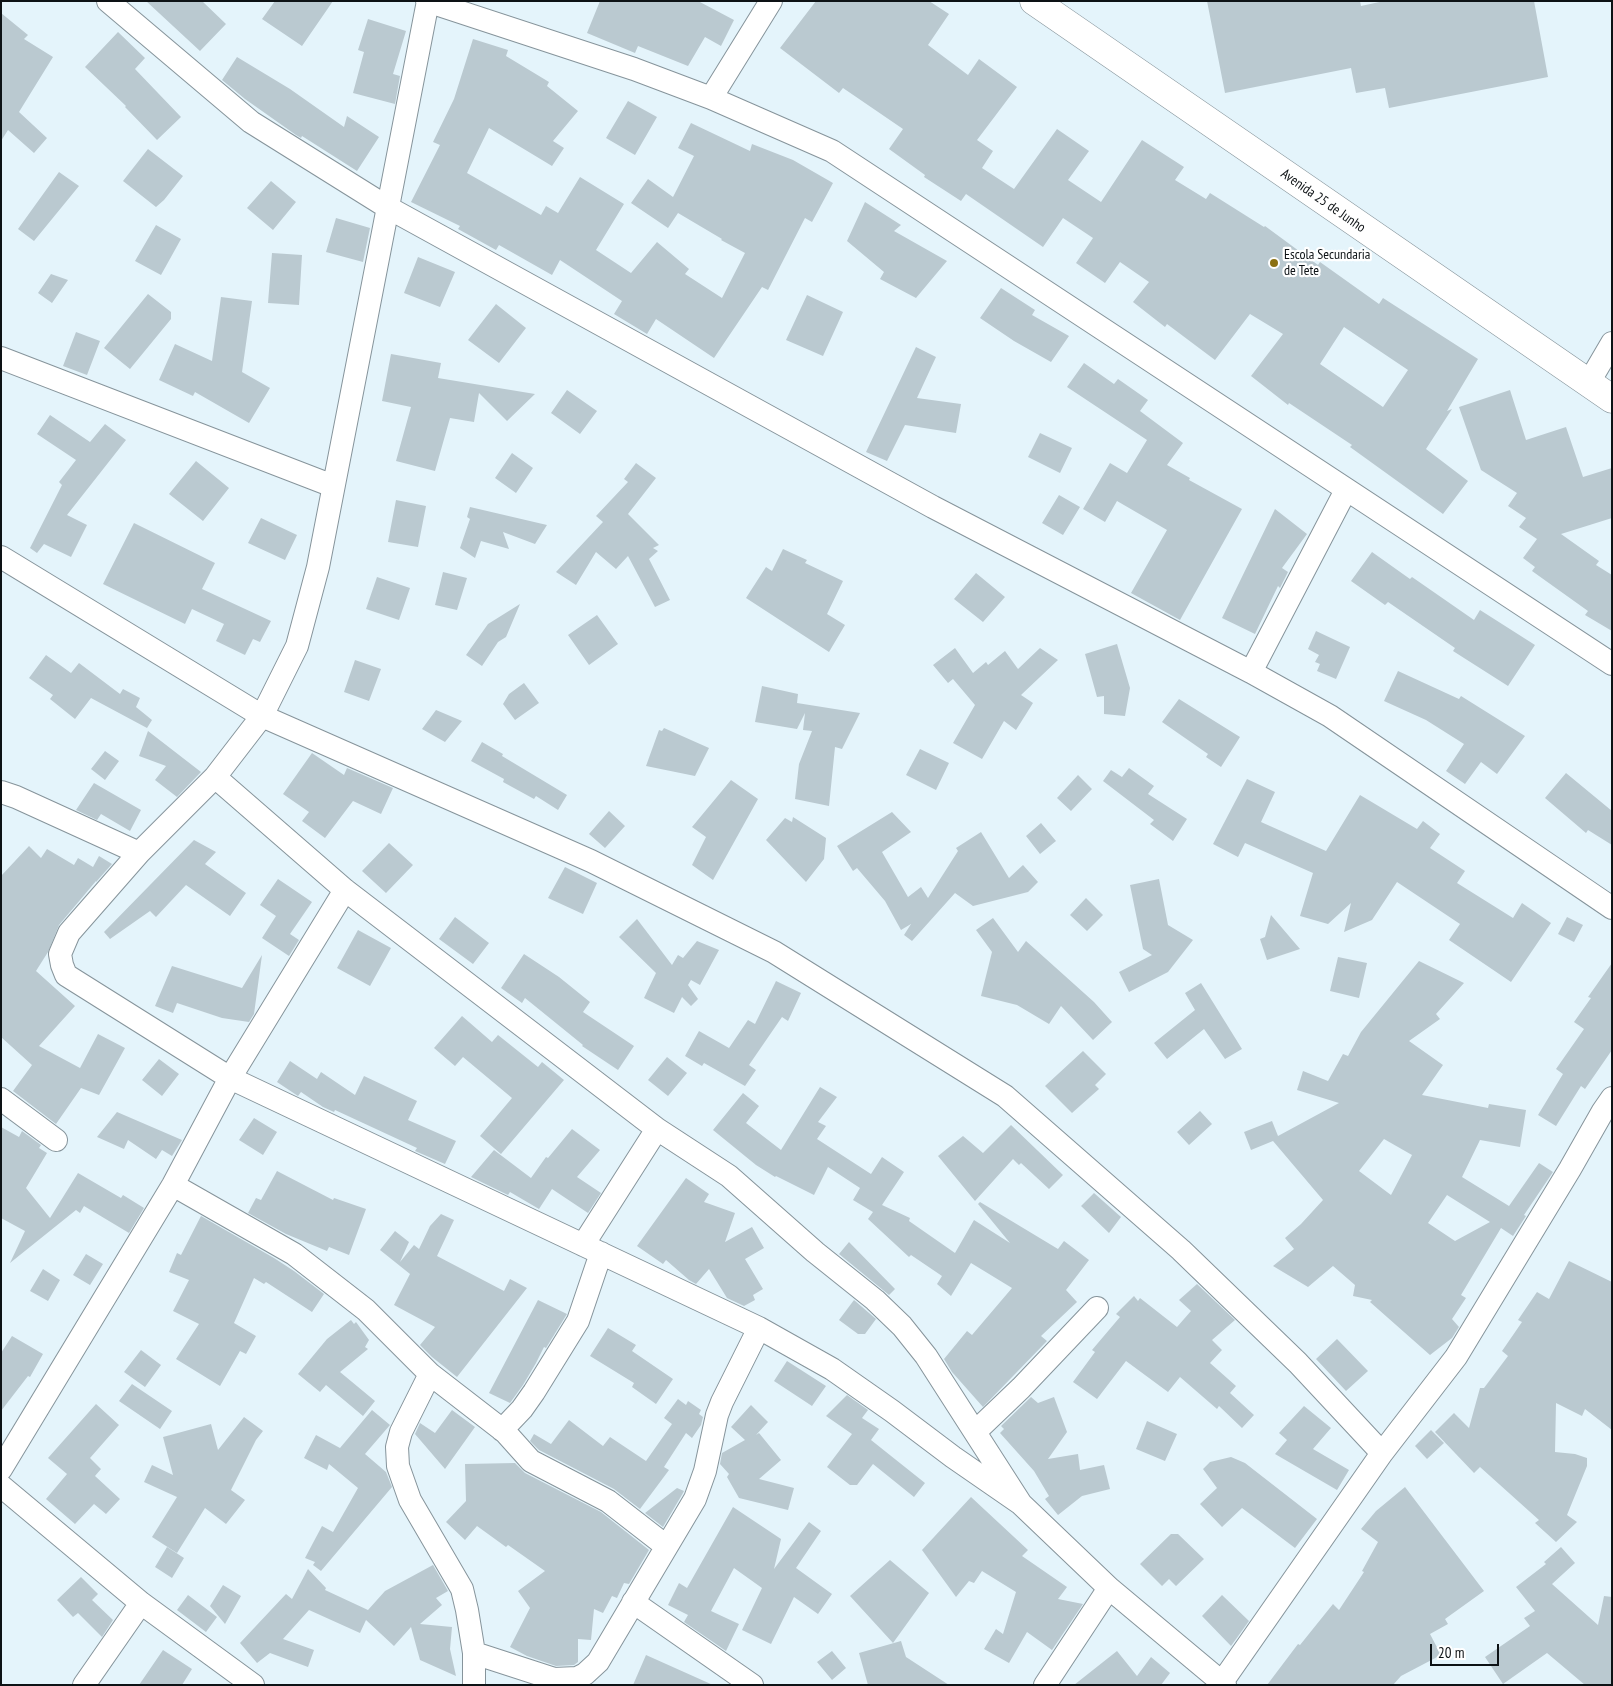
<!DOCTYPE html>
<style>
body{margin:0}
#map{position:relative;width:1613px;height:1686px;overflow:hidden;background:#e4f4fb;font-family:"PT Sans Narrow",sans-serif}
canvas{display:block}
.frame{position:absolute;inset:0;border:2px solid #0d1215;pointer-events:none}
.scale{position:absolute;left:1430px;top:1644px;width:69px;height:22px;box-sizing:border-box;border:2px solid #0d1215;border-top:0;padding-left:6px;font-size:15px;line-height:18px;white-space:nowrap;color:#0d1215;-webkit-text-stroke:4px #fff;paint-order:stroke}
</style>
<div id="map">
<canvas width="1613" height="1686"></canvas>
<div class="frame"></div>
<div class="scale">20 m</div>
</div>
<script>
const g = document.querySelector('canvas').getContext('2d');
g.lineJoin = 'round';
function fillPath(path, color) {
  g.fillStyle = color;
  g.fill(path, 'evenodd');
}
function poly(rows) {
  const path = new Path2D();
  for (const r of rows) {
    path.moveTo(r[0], r[1]);
    for (let i = 2; i < r.length; i += 2) path.lineTo(r[i], r[i + 1]);
  }
  return path;
}
function trace(path, color, width, dash) {
  g.strokeStyle = color;
  g.lineWidth = width;
  g.lineCap = dash ? 'butt' : 'round';
  g.setLineDash(dash || []);
  g.stroke(path);
}
function write(font, color, halo, rows, align = 'center') {
  g.font = font + ' "PT Sans Narrow",sans-serif';
  g.lineWidth = 4.5;
  g.setLineDash([]);
  g.textBaseline = 'middle';
  g.strokeStyle = halo;
  g.fillStyle = color;
  for (const [text, x, y, turn = 0] of rows) {
    g.save();
    g.translate(x, y);
    g.rotate((+turn || 0) * Math.PI / 180);
    g.textAlign = isNaN(turn) ? turn : align;
    if (halo) g.strokeText(text, 0, 0);
    g.fillText(text, 0, 0);
    g.restore();
  }
}
fillPath(poly([
 [146,1,202,1,226,24,200,51],
 [275,1,333,1,302,46,262,19],
 [600,1,698,1,734,20,721,46,705,37,688,66,638,46,635,53,587,33],
 [816,1,929,1,949,14,928,45,968,75,979,59,1017,87,977,140,993,151,982,168,1014,189,1057,129,1089,151,1068,180,1101,202,1142,140,1184,167,1175,180,1206,199,1210,193,1264,227,1265,226,1318,265,1320,262,1379,304,1383,298,1478,359,1447,411,1452,409,1426,449,1468,481,1443,514,1350,447,1352,445,1289,403,1288,405,1251,376,1283,334,1250,314,1215,360,1167,324,1165,327,1133,302,1149,282,1120,262,1105,283,1076,263,1093,238,1063,218,1043,247,966,194,961,201,924,177,925,175,889,149,903,129,843,88,839,93,780,48],
 [1344,327,1408,370,1383,407,1320,364],
 [1207,1,1360,1,1361,6,1384,1,1534,1,1548,77,1389,108,1385,88,1356,93,1351,68,1225,93],
 [1,13,28,35,24,39,53,57,19,112,47,138,34,153,8,130,1,141],
 [368,19,406,31,393,74,400,76,395,104,353,93,364,52,358,50],
 [118,32,145,58,135,69,181,117,157,140,125,107,126,106,85,67],
 [473,39,508,50,506,56,549,82,547,86,578,111,553,141,564,148,552,166,489,128,467,173,541,215,546,206,558,213,580,177,624,204,596,250,631,273,657,242,689,269,685,274,722,298,745,253,721,240,722,239,678,213,668,228,631,203,648,179,673,197,694,156,678,148,691,123,750,151,752,144,793,160,833,183,812,222,805,218,768,290,762,287,714,358,656,319,647,334,614,314,622,301,560,260,552,275,499,245,496,250,458,229,460,226,411,202,440,145,433,142,454,99],
 [237,57,290,89,344,127,347,116,379,137,357,171,302,136,301,138,296,135,245,99,222,80],
 [628,101,657,117,635,155,606,138],
 [148,149,183,176,164,200,156,207,123,181],
 [59,172,79,186,34,241,18,229],
 [271,181,296,202,273,230,247,208],
 [865,202,901,225,894,231,947,261,916,298,880,279,884,272,847,241],
 [336,218,370,228,363,262,326,252],
 [156,225,181,239,161,275,135,261],
 [272,253,302,255,299,305,268,303],
 [418,257,455,272,440,307,404,293],
 [51,274,68,280,52,303,38,293],
 [1001,288,1035,310,1032,315,1069,336,1051,362,1014,341,980,318],
 [148,294,171,312,171,319,130,369,104,348],
 [807,295,843,312,823,356,786,340],
 [221,297,252,301,242,372,270,388,249,423,195,392,193,396,159,380,175,344,212,361],
 [496,304,526,328,499,363,468,340],
 [76,332,100,341,87,375,63,366],
 [916,347,936,357,917,398,961,404,956,433,905,425,887,461,866,452],
 [391,354,441,363,438,378,535,394,507,421,479,393,474,422,450,418,435,471,396,461,411,407,382,401],
 [1084,363,1114,384,1118,379,1148,400,1140,411,1183,443,1167,465,1190,478,1189,480,1242,509,1180,620,1131,593,1167,530,1117,501,1105,522,1083,509,1110,463,1127,473,1147,440,1067,387],
 [567,390,597,411,580,434,551,413],
 [1510,390,1526,440,1566,427,1583,477,1612,468,1612,518,1561,534,1599,561,1596,565,1612,575,1612,631,1585,615,1588,611,1532,571,1535,567,1523,558,1537,539,1519,527,1526,518,1508,506,1517,493,1481,470,1459,407],
 [50,415,90,442,105,424,126,440,67,515,87,525,71,557,44,544,37,553,30,548,62,485,59,482,76,460,37,434],
 [1040,433,1072,448,1060,473,1028,457],
 [512,453,533,468,516,493,495,478],
 [196,461,229,488,203,521,169,494],
 [636,463,656,478,628,514,659,545,653,548,658,551,649,559,670,600,655,607,628,556,616,569,596,552,576,585,556,572,603,522,596,516,628,482,624,479],
 [1059,495,1080,507,1063,535,1042,523],
 [396,500,426,506,418,547,388,542],
 [470,507,547,525,535,544,503,532,509,549,481,541,475,558,460,548,470,519,467,517],
 [1275,509,1307,534,1282,568,1288,572,1280,588,1278,586,1255,634,1222,618],
 [261,518,297,535,285,560,248,543],
 [134,523,215,563,202,589,271,621,260,642,253,639,245,655,216,641,224,624,192,609,185,624,103,584],
 [783,549,807,560,805,563,843,581,827,614,845,625,829,652,746,598,766,567,772,571],
 [1372,552,1410,579,1412,577,1474,620,1480,610,1535,645,1508,686,1453,651,1455,648,1388,602,1385,605,1351,581],
 [443,572,467,578,457,610,435,605],
 [976,573,1005,597,983,622,954,599],
 [377,577,410,588,399,620,366,609],
 [520,604,506,637,498,642,482,666,466,655,488,624],
 [597,615,618,644,589,665,568,635],
 [1316,631,1350,647,1336,679,1317,671,1320,664,1315,662,1319,655,1308,649],
 [1117,644,1130,688,1125,716,1104,714,1104,696,1097,697,1085,654],
 [955,648,973,673,986,662,988,665,1005,651,1018,669,1040,648,1058,660,1021,695,1033,703,1016,730,1004,721,982,759,953,743,975,705,953,679,948,683,933,665],
 [46,655,71,673,79,663,120,694,123,689,140,698,136,707,152,720,147,728,91,698,75,719,50,699,53,695,29,678],
 [355,660,381,669,369,701,344,692],
 [1398,671,1459,699,1461,696,1525,736,1497,774,1481,762,1465,784,1446,771,1464,744,1426,720,1384,701],
 [524,683,539,703,515,720,503,704,509,694],
 [762,686,798,694,797,703,860,713,842,749,835,747,829,806,795,799,799,764,812,731,803,730,805,713,797,729,755,722],
 [1179,699,1240,737,1221,767,1206,757,1208,754,1162,722],
 [436,710,462,721,445,742,422,729],
 [664,728,709,748,695,776,646,766,659,730,662,731],
 [148,731,201,772,177,797,155,780,166,766,139,756],
 [482,742,503,754,502,756,567,795,558,810,536,796,534,799,503,782,504,779,471,761],
 [920,749,949,763,936,790,906,775],
 [105,751,119,761,105,780,91,769],
 [312,753,344,775,347,768,393,788,381,814,353,801,325,838,302,821,309,812,283,794],
 [1129,768,1154,786,1148,794,1187,819,1173,841,1150,824,1154,820,1103,781,1111,770,1122,777],
 [1566,773,1612,811,1612,845,1588,830,1586,833,1545,798],
 [1078,775,1092,789,1071,811,1057,798],
 [1247,779,1275,792,1261,822,1326,851,1360,795,1417,829,1423,821,1440,834,1430,848,1465,871,1457,883,1513,918,1522,903,1551,923,1511,982,1449,940,1460,924,1397,882,1372,920,1344,932,1351,903,1328,924,1300,916,1313,873,1245,843,1238,857,1213,844],
 [731,780,758,799,713,880,692,865,706,837,692,827],
 [94,783,141,810,130,831,101,814,97,820,76,810],
 [609,811,625,826,605,848,589,834],
 [892,812,911,832,882,852,908,897,921,887,928,898,958,851,956,848,981,832,1009,878,1023,865,1038,882,1028,892,973,906,955,893,912,941,904,935,911,924,901,930,885,901,857,868,853,871,837,846],
 [793,817,826,838,824,859,806,882,766,840,785,818,792,822],
 [1041,823,1056,841,1040,854,1026,836],
 [194,840,216,852,205,864,246,893,230,916,186,885,156,917,150,911,110,939,104,932],
 [389,843,413,865,386,893,362,871],
 [29,846,41,858,47,849,74,865,78,858,93,867,99,856,112,864,96,882,96,881,59,925,48,952,36,971,75,1006,39,1046,80,1068,98,1034,125,1048,99,1095,81,1088,56,1124,13,1091,32,1065,1,1037,1,876],
 [565,867,597,883,583,914,548,898],
 [278,879,312,902,290,934,299,940,289,956,262,938,276,916,260,905],
 [1159,879,1168,925,1193,940,1168,972,1129,992,1119,972,1152,955,1143,949,1130,885],
 [1086,898,1103,915,1087,931,1070,915],
 [1271,915,1300,949,1267,960,1260,939,1265,937],
 [455,917,489,943,473,964,439,939],
 [1567,917,1583,925,1574,942,1558,934],
 [993,918,1018,952,1026,941,1094,1002,1112,1022,1093,1040,1061,1006,1049,1024,1017,1005,981,996,992,952,976,930],
 [637,919,672,965,678,955,683,958,697,941,719,950,700,985,691,980,688,985,698,999,691,1006,682,997,674,1013,644,998,656,973,619,937],
 [358,930,391,948,370,986,337,968],
 [524,954,559,977,590,1002,583,1012,634,1046,618,1070,582,1046,583,1045,525,998,522,1003,501,988],
 [262,955,254,1014,249,1022,222,1018,177,1003,173,1013,155,1006,172,966,242,988],
 [1338,957,1367,963,1359,998,1330,991],
 [1419,961,1464,983,1436,1014,1440,1019,1409,1041,1443,1065,1422,1095,1488,1108,1489,1104,1526,1110,1520,1147,1480,1140,1462,1177,1509,1206,1539,1163,1553,1172,1524,1215,1526,1216,1513,1236,1501,1228,1461,1295,1466,1298,1452,1319,1459,1327,1452,1338,1430,1355,1370,1302,1372,1300,1353,1296,1355,1285,1333,1266,1308,1287,1273,1266,1294,1249,1285,1238,1301,1224,1323,1200,1273,1141,1251,1150,1244,1132,1272,1121,1278,1136,1339,1103,1297,1090,1303,1071,1328,1081,1343,1054,1348,1056,1361,1032],
 [1384,1139,1412,1155,1391,1195,1359,1171],
 [1447,1195,1490,1222,1455,1241,1428,1223],
 [1612,963,1612,1050,1585,1089,1581,1086,1556,1126,1538,1115,1563,1074,1556,1069,1584,1029,1574,1022,1591,998,1588,997],
 [776,981,801,993,788,1021,782,1017,749,1065,756,1070,745,1086,704,1063,702,1066,685,1056,699,1031,729,1048,748,1020,755,1024],
 [1201,983,1242,1049,1225,1059,1204,1029,1167,1059,1154,1043,1195,1010,1185,993],
 [462,1016,492,1042,498,1035,538,1067,542,1062,564,1080,501,1154,480,1136,512,1098,463,1057,455,1066,434,1048],
 [1083,1051,1106,1074,1095,1085,1099,1089,1072,1113,1045,1086],
 [667,1057,687,1073,668,1096,648,1080],
 [159,1059,179,1074,162,1096,142,1080],
 [290,1061,317,1079,321,1072,355,1095,364,1076,417,1101,408,1120,456,1141,445,1164,415,1151,417,1148,335,1110,334,1112,323,1107,301,1092,298,1096,277,1082],
 [820,1087,837,1097,818,1122,826,1126,817,1139,871,1174,882,1157,904,1172,882,1205,910,1218,909,1221,955,1253,974,1220,1010,1243,978,1204,980,1202,1058,1249,1064,1241,1089,1260,1066,1290,1077,1302,1041,1336,1047,1341,983,1407,952,1372,944,1359,967,1331,972,1335,1012,1288,971,1263,951,1296,937,1284,942,1276,911,1255,909,1257,868,1219,873,1212,853,1200,860,1188,828,1167,814,1195,776,1176,775,1177,756,1165,713,1130,743,1093,759,1106,746,1123,781,1150],
 [1200,1111,1212,1124,1189,1145,1177,1132],
 [117,1112,182,1140,172,1156,162,1150,156,1159,128,1140,124,1149,97,1137],
 [254,1118,277,1132,263,1155,239,1140],
 [1011,1125,1063,1175,1049,1189,1021,1163,1019,1165,1013,1159,975,1201,938,1156,963,1136,983,1153],
 [1,1127,19,1137,22,1131,41,1145,39,1148,47,1153,26,1188,50,1218,78,1173,121,1198,123,1195,144,1208,129,1233,84,1206,80,1213,76,1210,10,1263,25,1231,1,1218],
 [572,1129,600,1150,577,1177,601,1193,588,1213,552,1189,539,1209,510,1192,508,1195,471,1177,494,1150,531,1178,546,1157,548,1158],
 [277,1171,333,1200,334,1198,366,1209,349,1255,329,1247,327,1251,286,1234,248,1213,256,1198,261,1200],
 [686,1178,709,1194,704,1202,735,1213,725,1242,752,1227,764,1248,745,1259,763,1289,753,1295,755,1300,744,1306,727,1298,709,1269,696,1284,689,1280,666,1260,663,1264,637,1246],
 [1094,1193,1121,1217,1109,1233,1081,1206],
 [441,1214,454,1220,437,1256,504,1291,510,1279,527,1288,457,1377,432,1357,420,1345,435,1327,394,1305,410,1274,380,1250,395,1231,409,1242,400,1262,414,1245,419,1249,430,1226],
 [201,1216,274,1258,294,1271,324,1294,312,1312,266,1282,264,1284,254,1278,234,1323,256,1336,246,1354,240,1351,220,1386,176,1359,199,1324,173,1311,189,1280,169,1272,177,1253,181,1255],
 [849,1242,895,1289,889,1295,839,1254],
 [86,1254,103,1264,90,1285,73,1275],
 [1569,1261,1612,1282,1612,1430,1585,1409,1582,1416,1556,1403,1555,1452,1575,1454,1587,1458,1587,1466,1567,1515,1577,1522,1556,1542,1535,1523,1539,1520,1480,1467,1474,1473,1435,1432,1454,1413,1469,1428,1480,1388,1484,1388,1508,1356,1502,1351,1522,1322,1518,1320,1537,1292,1549,1299],
 [43,1269,60,1280,48,1301,30,1291],
 [1197,1284,1235,1320,1212,1340,1222,1350,1210,1363,1236,1386,1230,1393,1254,1415,1242,1428,1219,1406,1217,1409,1180,1377,1168,1392,1126,1361,1097,1399,1073,1382,1095,1352,1092,1350,1120,1317,1116,1314,1134,1296,1138,1301,1140,1298,1177,1327,1191,1311,1179,1300],
 [538,1300,567,1314,546,1348,544,1347,536,1363,523,1385,510,1403,489,1393],
 [854,1300,876,1319,865,1334,858,1334,839,1320],
 [351,1320,354,1324,356,1322,369,1340,365,1347,368,1349,340,1372,375,1401,363,1416,326,1385,320,1392,298,1374,327,1339],
 [608,1328,636,1345,632,1351,673,1379,656,1404,632,1387,634,1383,590,1356],
 [12,1336,43,1354,30,1377,28,1376,1,1411,1,1353],
 [1337,1339,1368,1371,1346,1391,1316,1359],
 [141,1350,161,1365,145,1387,124,1372],
 [787,1361,826,1386,812,1406,774,1381],
 [132,1384,172,1411,160,1429,119,1401],
 [847,1395,868,1410,862,1418,879,1429,871,1440,925,1483,914,1497,873,1464,857,1485,850,1485,827,1467,852,1434,826,1416],
 [1031,1397,1038,1403,1054,1397,1067,1432,1048,1459,1078,1454,1080,1470,1104,1465,1110,1489,1082,1496,1058,1515,1045,1499,1049,1496,1034,1471,1000,1433,1004,1429,1001,1426],
 [678,1399,686,1405,688,1401,701,1410,699,1414,703,1417,701,1425,692,1438,686,1433,664,1467,669,1470,640,1509,614,1489,539,1450,530,1441,534,1434,551,1444,569,1420,603,1446,610,1437,646,1461,672,1424,664,1418],
 [96,1404,119,1425,90,1458,101,1469,95,1476,120,1499,106,1514,94,1504,75,1524,46,1499,67,1474,48,1458],
 [751,1405,768,1422,756,1435,759,1433,781,1460,759,1479,794,1488,788,1510,739,1498,727,1477,729,1474,720,1464,722,1453,745,1440,731,1427],
 [1304,1406,1331,1428,1313,1449,1349,1470,1337,1490,1275,1454,1287,1440,1279,1433],
 [372,1410,390,1425,365,1454,386,1472,392,1487,321,1571,313,1565,315,1562,305,1558,322,1526,333,1532,358,1488,329,1464,327,1470,304,1458,316,1435,340,1448],
 [452,1410,475,1427,445,1469,415,1434,420,1423,435,1433],
 [244,1417,263,1431,256,1440,231,1490,245,1500,226,1524,205,1508,177,1553,152,1537,177,1497,144,1482,152,1465,173,1475,163,1437,211,1424,218,1450],
 [1147,1421,1177,1434,1165,1461,1136,1449],
 [1431,1430,1444,1443,1427,1459,1415,1446],
 [1231,1457,1245,1463,1317,1519,1295,1548,1242,1508,1222,1527,1200,1504,1217,1488,1203,1469,1210,1462],
 [515,1463,525,1473,601,1512,649,1550,629,1584,624,1583,617,1598,612,1596,603,1613,594,1609,591,1640,578,1639,578,1662,574,1665,556,1666,527,1656,510,1647,530,1608,518,1591,545,1571,508,1545,506,1547,477,1526,465,1540,446,1522,466,1501,465,1464],
 [1405,1487,1484,1591,1445,1619,1448,1624,1430,1634,1441,1655,1401,1676,1393,1685,1267,1685,1298,1644,1300,1645,1333,1604,1339,1610,1364,1572,1362,1571,1378,1542,1361,1529,1376,1511],
 [677,1488,684,1491,683,1493,663,1527,645,1513],
 [971,1497,1028,1550,1022,1556,1067,1587,1058,1599,1083,1604,1052,1650,1027,1632,1009,1663,984,1649,996,1629,1003,1634,1016,1592,982,1571,974,1583,969,1581,956,1597,922,1550],
 [733,1507,781,1539,774,1569,809,1522,821,1531,796,1568,832,1594,818,1614,794,1597,771,1644,742,1630,762,1588,734,1568,711,1611,739,1624,726,1651,684,1622,688,1615,668,1605,679,1583,687,1588],
 [1171,1534,1178,1534,1204,1559,1176,1586,1169,1579,1162,1586,1140,1564],
 [167,1547,184,1558,172,1578,155,1567],
 [1561,1547,1575,1563,1552,1584,1598,1625,1604,1596,1612,1597,1612,1685,1585,1685,1547,1653,1503,1684,1485,1657,1530,1626,1524,1618,1535,1611,1516,1587,1546,1564,1544,1562],
 [890,1560,929,1593,893,1643,850,1596],
 [433,1565,448,1591,436,1598,442,1605,420,1624,452,1627,450,1649,456,1676,420,1660,411,1627,394,1646,366,1620,360,1633,309,1610,283,1639,314,1650,308,1667,270,1653,257,1663,240,1643,286,1594,292,1599,308,1569,326,1588,325,1590,368,1610,385,1591],
 [81,1577,98,1594,92,1600,113,1620,102,1637,78,1613,73,1617,57,1600],
 [223,1585,241,1596,225,1624,210,1606],
 [188,1595,217,1617,206,1632,177,1610],
 [1222,1595,1249,1621,1231,1646,1202,1616],
 [901,1641,906,1657,949,1685,868,1685,859,1653],
 [163,1650,192,1669,182,1685,139,1685],
 [832,1651,846,1668,832,1680,817,1662],
 [1117,1651,1137,1676,1151,1657,1170,1673,1161,1685,1074,1685],
 [646,1655,713,1685,633,1685]
]), '#bac9d0');
const minor = poly([
 [108,1,251,122,387,207,933,507,1251,672,1330,716,1612,908],
 [427,1,634,69,711,98,832,151,1612,664],
 [428,1,318,567,297,646,262,716,215,777,139,853,69,933,60,954,62,965,66,975,230,1078,759,1328,832,1369,892,1411,953,1457,1021,1504],
 [711,98,771,1],
 [1,358,333,486],
 [1588,384,1612,343],
 [1,557,262,716,591,861,774,952,1005,1096,1181,1250,1298,1363,1382,1453],
 [1251,672,1346,490],
 [215,777,345,890,657,1129,729,1176,815,1252,875,1300,902,1326,926,1356,1021,1504,1109,1588,1225,1685],
 [1,792,16,797,139,853],
 [1,1099,56,1140],
 [173,1185,294,1254,366,1310,430,1374,505,1432,531,1461,608,1501,666,1546],
 [583,1245,657,1129],
 [430,1374,401,1432,397,1447,398,1466,410,1500,462,1589,467,1610,474,1653,474,1685],
 [502,1430,522,1409,534,1392,578,1321,601,1253],
 [975,1432,1021,1388,1097,1308],
 [1,1469,173,1185,230,1078,345,890],
 [1,1486,141,1603,253,1685],
 [633,1602,752,1685],
 [474,1653,554,1679,577,1678,585,1674,598,1662,695,1499,705,1471,717,1415,722,1402,759,1328],
 [84,1685,141,1603],
 [1045,1685,1109,1588],
 [1220,1685,1382,1453,1456,1357,1570,1169,1603,1111,1612,1098]
]);
const tertiary = poly([
 [1034,1,1612,399]
]);
trace(minor, '#86949b', 24);
trace(tertiary, '#86949b', 29);
trace(minor, '#fff', 22);
trace(tertiary, '#fff', 28);
for (const [x, y, r, color] of [
 [1274,263,5,"#8b7012"]
]) {
  const dot = new Path2D();
  dot.arc(x, y, r, 0, 2 * Math.PI);
  g.fillStyle = color;
  g.fill(dot);
  trace(dot, '#fff', 2);
}
write('14px', '#0d1215', '#fff', [
 ["Avenida 25 de Junho",1323,201,35]
]);
write('14px', '#0d1215', '#fff', [
 ["Escola Secundaria",1284,255],
 ["de Tete",1284,271]
], 'left');
</script>
